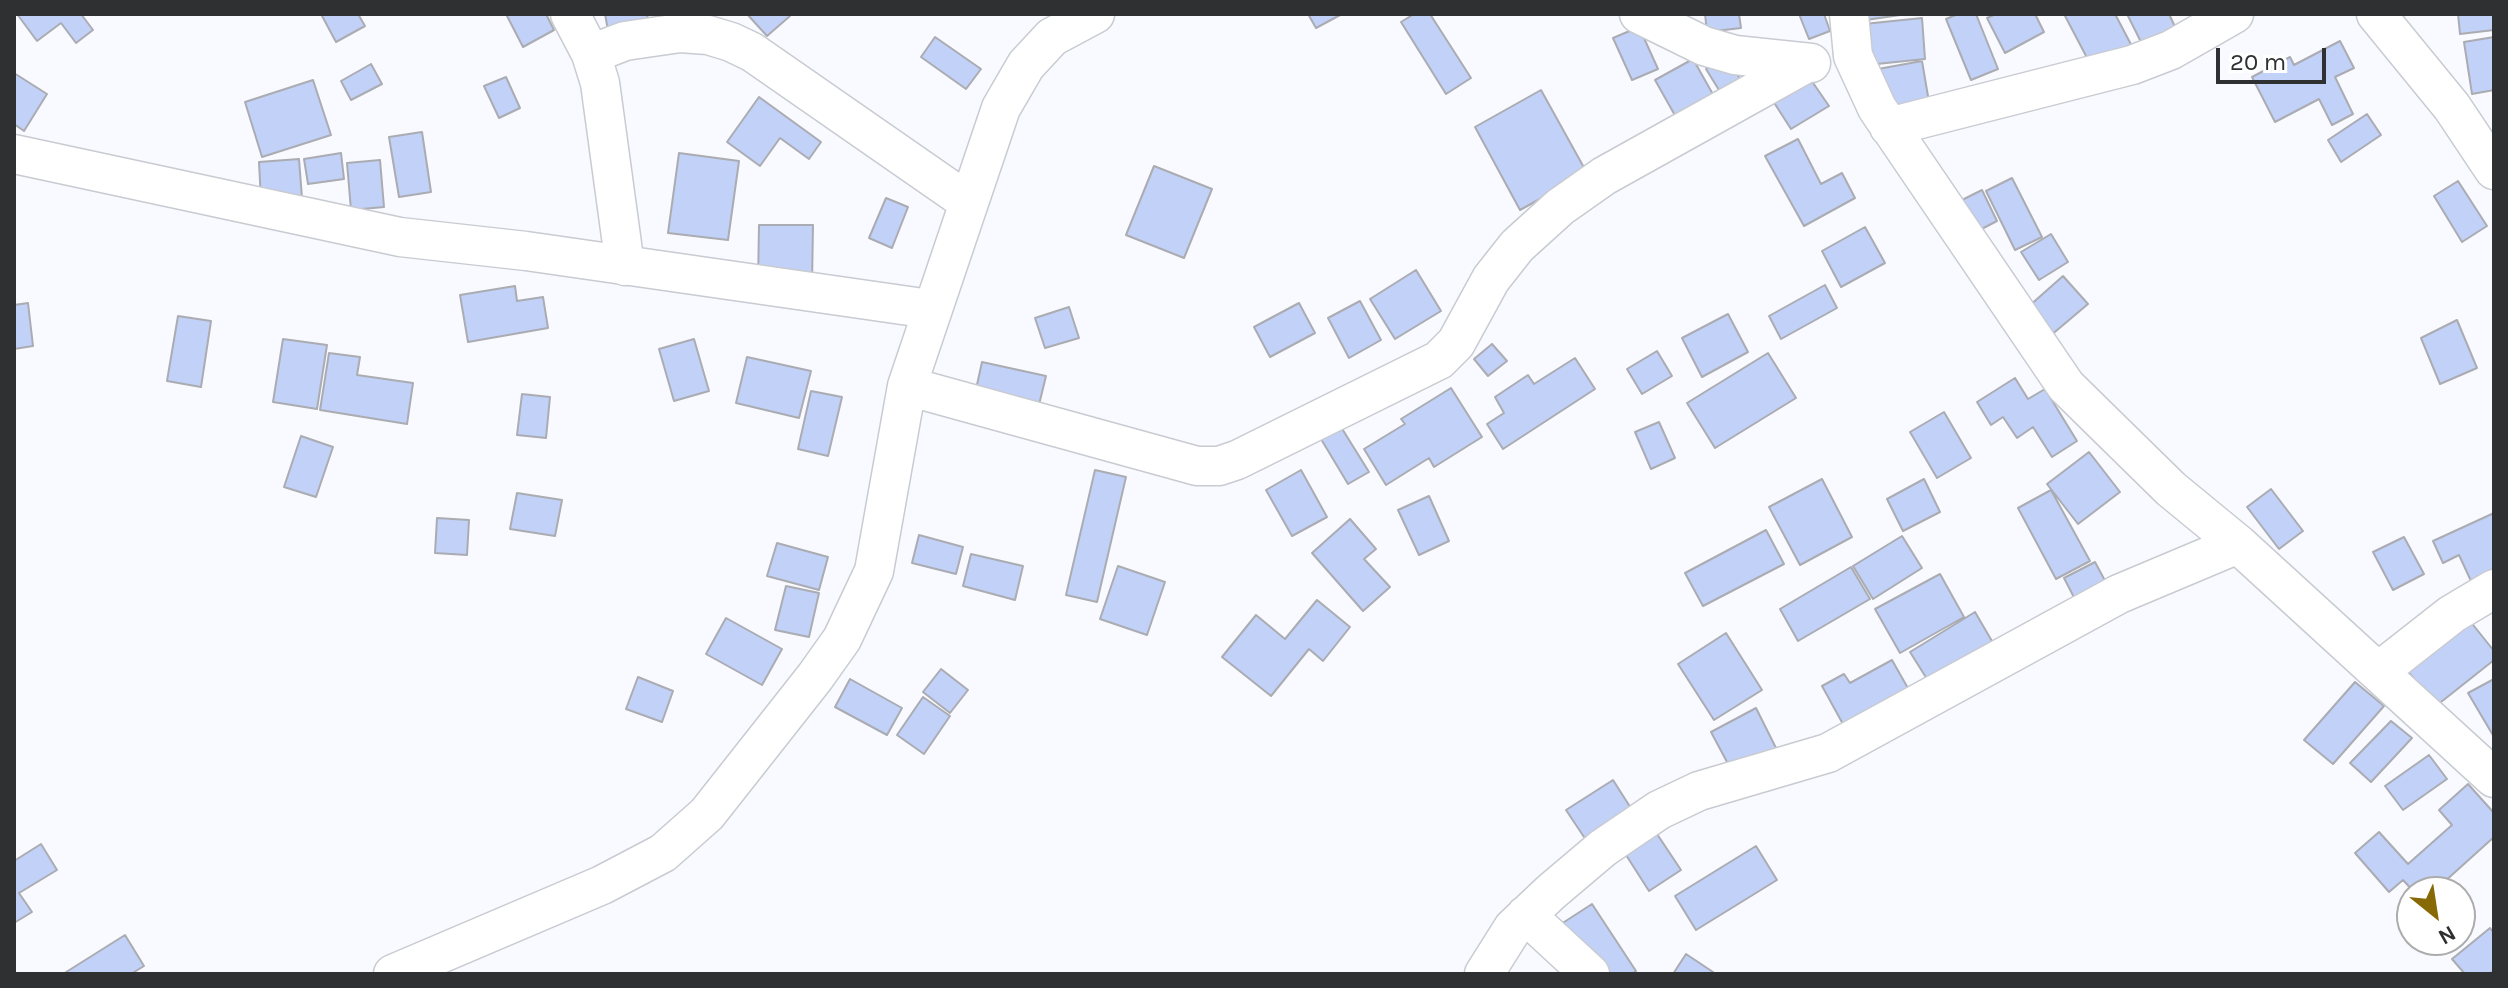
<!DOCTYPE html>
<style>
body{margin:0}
#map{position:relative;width:2508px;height:988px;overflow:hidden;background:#f8faff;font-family:Karla,sans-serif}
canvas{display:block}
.frame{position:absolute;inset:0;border:16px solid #2f3032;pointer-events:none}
.north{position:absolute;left:2396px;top:876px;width:80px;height:80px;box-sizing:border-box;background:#fff;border:2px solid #acacad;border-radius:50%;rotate:150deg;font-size:22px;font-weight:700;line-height:32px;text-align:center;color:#2f3032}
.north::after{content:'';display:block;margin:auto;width:28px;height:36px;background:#876905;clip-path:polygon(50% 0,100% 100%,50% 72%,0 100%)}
.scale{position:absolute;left:2216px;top:48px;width:110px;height:36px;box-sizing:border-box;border:4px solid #2f3032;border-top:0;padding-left:10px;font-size:24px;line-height:28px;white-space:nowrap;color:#2f3032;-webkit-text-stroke:6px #fff;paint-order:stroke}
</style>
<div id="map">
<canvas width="2508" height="988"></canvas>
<div class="frame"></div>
<div class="north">N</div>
<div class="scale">20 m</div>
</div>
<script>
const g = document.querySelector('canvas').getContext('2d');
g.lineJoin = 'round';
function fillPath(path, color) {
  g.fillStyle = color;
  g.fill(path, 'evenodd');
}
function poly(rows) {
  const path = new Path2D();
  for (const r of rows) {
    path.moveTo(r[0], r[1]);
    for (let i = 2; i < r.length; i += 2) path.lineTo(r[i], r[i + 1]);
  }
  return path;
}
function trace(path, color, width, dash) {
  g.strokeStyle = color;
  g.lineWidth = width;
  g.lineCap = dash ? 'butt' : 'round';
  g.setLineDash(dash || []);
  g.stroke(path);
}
const building = poly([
 [17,14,81,14,93,30,76,43,61,23,37,41,17,14],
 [321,14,358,14,365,26,336,42,321,14],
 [506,14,546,14,554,30,523,47,506,14],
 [605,14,647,14,651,33,610,41,605,14],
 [747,14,788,14,790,16,767,36,747,14],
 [1308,14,1342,14,1316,28,1308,14],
 [1414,14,1430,14,1471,78,1446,94,1401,22,1414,14],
 [1705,14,1739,14,1741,28,1707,32,1705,14],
 [1799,14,1824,14,1830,31,1809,39,1799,14],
 [1865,14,1907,14,1866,20,1865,14],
 [1958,14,1976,14,1998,69,1971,80,1946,19,1958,14],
 [1996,14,2035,14,2044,32,2005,53,1987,18,1996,14],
 [2064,14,2115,14,2135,52,2095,73,2064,14],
 [2127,14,2169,14,2178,33,2145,50,2127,14],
 [2458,14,2494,14,2494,30,2460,34,2458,14],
 [1922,18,1925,59,1867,65,1864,24,1922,18],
 [1639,27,1658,69,1632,80,1613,38,1639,27],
 [935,37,981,69,966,89,921,57,935,37],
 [2494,37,2494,90,2472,94,2464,42,2494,37],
 [2340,41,2354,68,2335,77,2353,114,2332,125,2319,99,2275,122,2252,77,2290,57,2294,65,2340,41],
 [1727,57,1747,91,1727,103,1706,69,1727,57],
 [1693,59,1719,105,1681,126,1655,80,1693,59],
 [1922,61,1929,102,1885,109,1878,69,1922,61],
 [371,64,382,84,351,100,341,81,371,64],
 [14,73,47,94,24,131,14,124,14,73],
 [506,77,520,108,499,118,484,86,506,77],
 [1809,77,1829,106,1791,129,1773,101,1809,77],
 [313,80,331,135,262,157,245,102,313,80],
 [1541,90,1587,173,1520,210,1475,127,1541,90],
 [759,97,821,142,809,159,780,138,760,166,727,142,759,97],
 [2367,114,2381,135,2341,162,2328,140,2367,114],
 [422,132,431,192,399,197,389,137,422,132],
 [1798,139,1821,184,1842,173,1855,198,1804,226,1765,156,1798,139],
 [341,153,344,179,308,184,304,159,341,153],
 [679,153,739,161,728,240,668,233,679,153],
 [299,159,302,198,261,201,259,162,299,159],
 [380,160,384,207,351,210,347,163,380,160],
 [1154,166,1212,189,1184,258,1126,235,1154,166],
 [2012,178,2042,237,2015,250,1986,191,2012,178],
 [2458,181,2487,226,2462,242,2434,196,2458,181],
 [1982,190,1997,221,1968,236,1952,205,1982,190],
 [886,198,908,207,892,248,869,238,886,198],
 [759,225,813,225,812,284,758,284,759,225],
 [1865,227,1885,263,1841,287,1822,251,1865,227],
 [2051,234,2068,262,2039,280,2021,252,2051,234],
 [1416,270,1441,311,1395,339,1370,299,1416,270],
 [2063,276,2088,304,2043,342,2019,315,2063,276],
 [1825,285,1837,308,1781,339,1769,316,1825,285],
 [515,286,517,301,543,297,548,328,468,342,460,295,515,286],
 [1360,301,1381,340,1349,358,1328,318,1360,301],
 [28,303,33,346,14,349,14,305,28,303],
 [1299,303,1315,333,1270,357,1254,327,1299,303],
 [1069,307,1079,338,1045,348,1035,318,1069,307],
 [1728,314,1748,352,1702,377,1682,338,1728,314],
 [178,316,211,321,201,387,167,381,178,316],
 [2457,320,2477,368,2440,384,2421,338,2457,320],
 [283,339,327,345,317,409,273,402,283,339],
 [694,339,709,391,674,401,659,349,694,339],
 [1492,344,1507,361,1488,376,1474,359,1492,344],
 [1657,351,1672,376,1642,394,1627,369,1657,351],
 [329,353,360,357,357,375,413,383,407,424,320,410,329,353],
 [1768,353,1796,398,1715,448,1687,403,1768,353],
 [747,357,811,371,799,418,736,403,747,357],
 [1575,358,1595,389,1503,449,1487,424,1504,413,1495,397,1528,375,1534,384,1575,358],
 [982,362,1046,376,1036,417,973,403,982,362],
 [2015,378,2028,399,2045,389,2077,441,2052,457,2033,427,2017,438,2003,417,1991,425,1977,402,2015,378],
 [1451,388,1482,437,1434,467,1429,458,1386,485,1364,449,1405,424,1401,419,1451,388],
 [811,391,842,397,828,456,798,449,811,391],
 [522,394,550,397,546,438,517,435,522,394],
 [1944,412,1971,458,1937,478,1910,432,1944,412],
 [1659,422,1675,458,1651,469,1635,432,1659,422],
 [1341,427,1369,472,1348,484,1321,439,1341,427],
 [301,436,333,447,316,497,284,487,301,436],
 [2089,452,2120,492,2078,524,2047,484,2089,452],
 [1095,470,1126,477,1097,602,1066,595,1095,470],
 [1301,470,1327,517,1292,536,1266,490,1301,470],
 [1822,479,1852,537,1800,565,1769,507,1822,479],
 [1924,479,1940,512,1903,531,1887,499,1924,479],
 [2271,489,2303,531,2279,549,2247,507,2271,489],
 [2051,490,2090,561,2056,579,2018,508,2051,490],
 [517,493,562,500,555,536,510,529,517,493],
 [1429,496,1449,541,1419,555,1398,510,1429,496],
 [2494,513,2494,570,2471,581,2459,555,2443,563,2433,541,2494,513],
 [437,518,469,520,467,555,435,553,437,518],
 [1350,519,1376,549,1364,559,1390,587,1363,611,1312,553,1350,519],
 [1766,530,1784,564,1703,606,1685,573,1766,530],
 [919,535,963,547,956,574,912,563,919,535],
 [1902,536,1922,568,1873,599,1853,566,1902,536],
 [2404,537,2424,574,2393,590,2373,552,2404,537],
 [777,543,828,557,819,590,767,576,777,543],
 [971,554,1023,566,1015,600,963,586,971,554],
 [2095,562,2110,590,2079,607,2064,578,2095,562],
 [1118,566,1165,582,1147,635,1100,619,1118,566],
 [1851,567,1870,599,1798,641,1780,609,1851,567],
 [1940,574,1964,617,1900,653,1875,609,1940,574],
 [786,586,819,593,809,637,775,630,786,586],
 [1317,600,1350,627,1323,661,1309,649,1271,696,1222,657,1256,615,1285,639,1317,600],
 [1975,612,1996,648,1932,687,1910,652,1975,612],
 [726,618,782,649,762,685,706,654,726,618],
 [2470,621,2494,651,2494,660,2436,706,2408,671,2470,621],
 [1726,633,1762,690,1714,720,1678,664,1726,633],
 [1892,660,1909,690,1849,735,1822,686,1844,674,1850,683,1892,660],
 [941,669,968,690,950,713,923,692,941,669],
 [638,677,673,691,662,722,626,709,638,677],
 [850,679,902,708,887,735,835,707,850,679],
 [2494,679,2494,737,2468,693,2494,679],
 [2355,682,2384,706,2333,764,2304,740,2355,682],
 [923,697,950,716,924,754,897,735,923,697],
 [1756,708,1779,754,1735,777,1711,732,1756,708],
 [2391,721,2412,738,2371,782,2350,763,2391,721],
 [2429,755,2447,779,2403,810,2385,786,2429,755],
 [1613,780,1634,813,1588,843,1566,810,1613,780],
 [2468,784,2494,813,2494,837,2433,892,2414,892,2403,880,2389,892,2355,853,2379,832,2408,864,2452,825,2439,810,2468,784],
 [1657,834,1681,870,1649,891,1626,855,1657,834],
 [41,844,57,870,19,893,32,912,14,923,14,861,41,844],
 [1756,846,1777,880,1696,930,1675,896,1756,846],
 [1592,904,1636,971,1632,974,1589,974,1558,926,1592,904],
 [2490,928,2494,933,2494,970,2490,974,2465,974,2452,959,2490,928],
 [125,935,144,966,131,974,63,974,125,935],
 [1686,954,1716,974,1673,974,1686,954]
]);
fillPath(building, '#c2d1f8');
trace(building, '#aaacb2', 2);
const minor = poly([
 [570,14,591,54,600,83,625,266],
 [1639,14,1704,46,1735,55,1811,63],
 [1849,14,1853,56,1877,108,2066,386,2171,489,2238,544,2494,778],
 [2376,14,2452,107,2494,170],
 [591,54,625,41,680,33,708,35,731,42,752,52,968,202],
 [1889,127,2132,65,2171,50,2234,14],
 [14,154,400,237,526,251,930,309],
 [907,386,1197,466,1219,466,1237,460,1439,360,1456,343,1491,279,1517,246,1560,207,1604,176,1805,64],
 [2378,672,2452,614,2494,589],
 [1526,915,1590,974],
 [393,974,602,885,663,853,707,814,815,677,842,639,874,571,907,386,1001,108,1026,65,1052,37,1095,14],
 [1484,974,1513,928,1551,892,1603,848,1659,810,1699,791,1828,753,2119,594,2238,544]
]);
trace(minor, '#c8cbd1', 41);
trace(minor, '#fff', 38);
</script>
